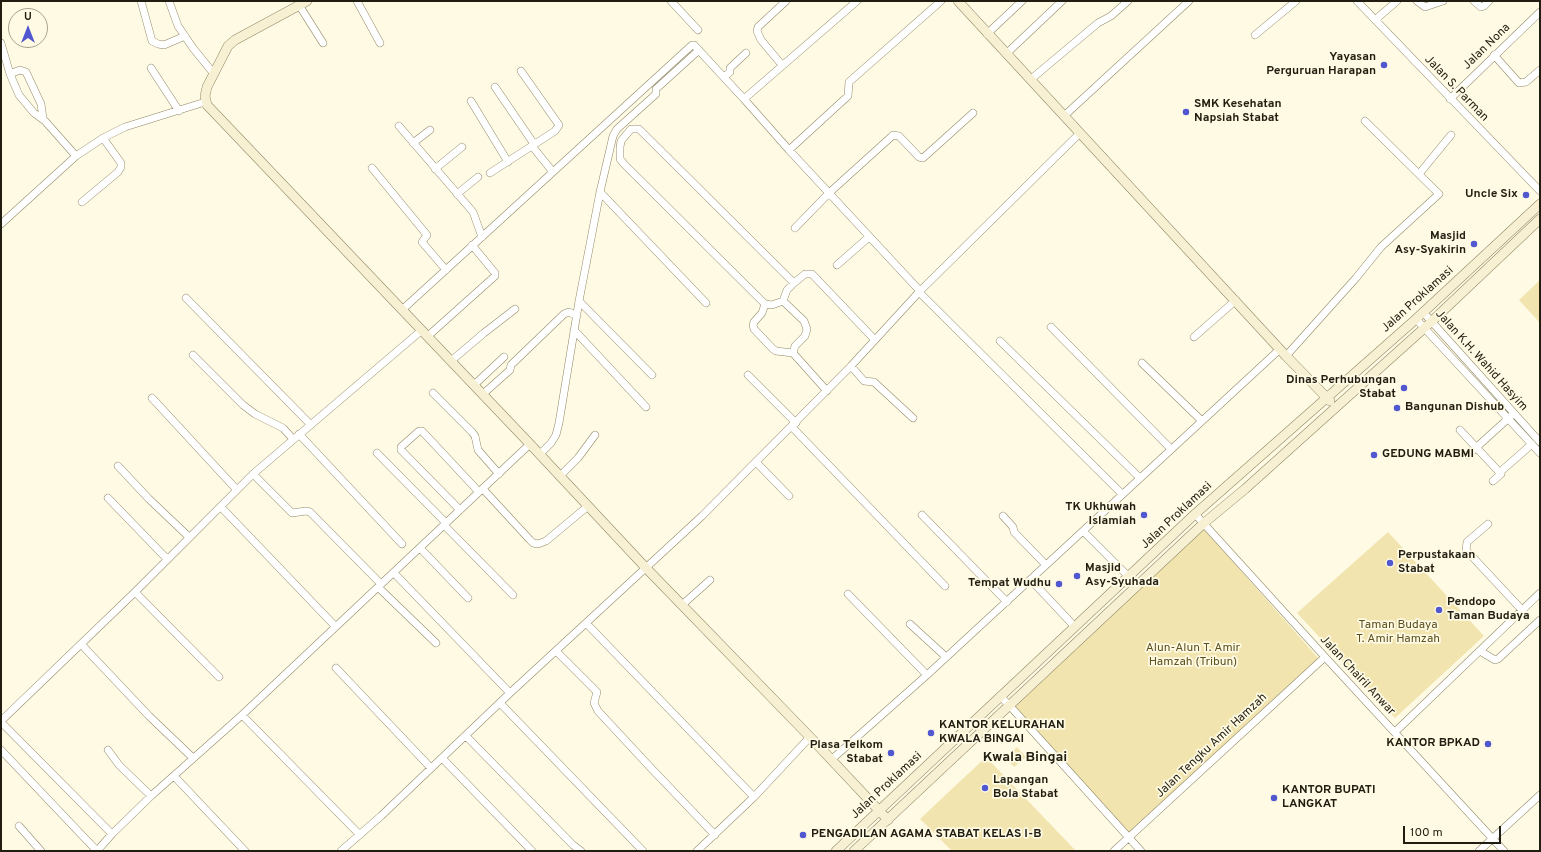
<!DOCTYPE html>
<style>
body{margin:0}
#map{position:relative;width:1541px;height:852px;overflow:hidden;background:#fffae4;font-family:Overpass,sans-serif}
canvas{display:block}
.frame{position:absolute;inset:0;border:2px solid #211e11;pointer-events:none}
.north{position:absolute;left:8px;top:8px;width:40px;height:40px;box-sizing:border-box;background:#fffae4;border:1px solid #a6a290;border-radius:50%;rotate:0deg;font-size:11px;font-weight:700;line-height:16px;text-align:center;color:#211e11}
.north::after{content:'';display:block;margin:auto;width:14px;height:18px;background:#5157ce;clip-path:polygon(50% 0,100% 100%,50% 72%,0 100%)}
.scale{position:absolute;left:1403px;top:826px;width:98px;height:18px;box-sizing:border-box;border:2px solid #211e11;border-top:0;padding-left:5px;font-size:12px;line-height:14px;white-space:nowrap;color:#211e11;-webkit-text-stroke:3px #fffae4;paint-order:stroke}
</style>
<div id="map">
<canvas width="1541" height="852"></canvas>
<div class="frame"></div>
<div class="north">U</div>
<div class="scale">100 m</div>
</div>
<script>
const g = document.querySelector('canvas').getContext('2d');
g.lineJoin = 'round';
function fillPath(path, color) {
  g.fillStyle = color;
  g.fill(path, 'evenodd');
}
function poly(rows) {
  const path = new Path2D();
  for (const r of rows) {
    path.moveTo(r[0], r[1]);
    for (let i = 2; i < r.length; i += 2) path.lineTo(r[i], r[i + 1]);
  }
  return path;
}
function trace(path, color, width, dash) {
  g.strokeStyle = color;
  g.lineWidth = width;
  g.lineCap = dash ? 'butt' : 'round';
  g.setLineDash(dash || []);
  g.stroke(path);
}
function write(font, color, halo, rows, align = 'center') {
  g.font = font + ' Overpass,sans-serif';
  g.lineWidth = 3.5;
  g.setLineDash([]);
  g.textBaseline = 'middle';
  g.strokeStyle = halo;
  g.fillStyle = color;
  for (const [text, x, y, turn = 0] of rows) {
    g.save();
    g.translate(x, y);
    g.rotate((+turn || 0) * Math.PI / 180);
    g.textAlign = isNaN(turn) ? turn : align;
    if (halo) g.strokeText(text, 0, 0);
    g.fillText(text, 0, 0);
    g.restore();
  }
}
fillPath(poly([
 [1540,280,1540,323,1519,300],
 [1202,527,1320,660,1128,835,1011,705],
 [1388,532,1484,636,1395,718,1297,613],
 [1017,747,1026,757,1014,767,1005,758],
 [986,757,1076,851,952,851,920,819]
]), '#f1e4af');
const street = poly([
 [141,1,152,41,158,44,164,45,185,36],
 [169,1,178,26,193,48,214,74],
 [357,1,380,43],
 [671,1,698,30],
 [1357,1,1540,191],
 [1417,1,1425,7,1443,1],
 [1474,1,1481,7,1484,6,1489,1],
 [299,5,323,43],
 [1375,20,1397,1],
 [987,34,1022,1],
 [1255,35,1296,1],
 [1,43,10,74,19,95,34,113,45,121,76,156],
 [1006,54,1062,1],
 [1494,55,1519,83,1526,82,1540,70],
 [782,65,761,40,757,31,758,27,786,1],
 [151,68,179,111],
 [10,74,20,70,26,72,41,104,43,119],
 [724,77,730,72,730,68,746,53],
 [1030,80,1098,23,1111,16,1128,1],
 [495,87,534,144],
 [744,99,857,1],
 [1450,99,1540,12],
 [471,101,508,162],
 [1064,116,1189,1],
 [399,126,473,212,482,237],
 [413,143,430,130],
 [532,146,553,172],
 [789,150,848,96,849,82,941,1],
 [372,168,427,235,422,242,446,270],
 [435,169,462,147],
 [490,173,555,131,559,125,521,71],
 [1419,174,1451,135],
 [600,192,706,303],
 [457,194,478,177],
 [82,202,118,172,121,167,121,163,103,138],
 [1,224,76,156,103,138,125,127,205,102],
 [795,228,829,193,891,137,893,135,899,136,919,157,923,158,973,113],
 [837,265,869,237],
 [919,292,1122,494],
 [186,298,310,424],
 [579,301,652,375],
 [783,301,804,321,807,329,805,336,795,346,793,353],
 [765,304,624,164,620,159,620,147,621,141,631,129,639,129,794,283],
 [403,309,692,45,694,45,744,99,789,150,920,291],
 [1423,312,1540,442],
 [1416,319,1540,453],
 [1051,327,1171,449],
 [574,330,646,407],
 [428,336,495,276,495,273,472,245],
 [1194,337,1236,300],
 [1000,341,1140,478],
 [193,355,243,405,255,414,283,428,293,439],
 [1286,356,1356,278,1381,247,1439,194,1365,121],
 [451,361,484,333,515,309],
 [1142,363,1202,421],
 [851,366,864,381,874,382,913,418],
 [748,375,796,423],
 [474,385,504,357],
 [827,391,793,353,776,351,773,349,754,329,753,325,754,322,762,313,765,304,772,305,783,301,787,290,794,283,805,274,812,274,875,340],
 [433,393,472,432,475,436,478,450,499,474],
 [483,394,510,370,511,365,564,314,569,312,577,316],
 [152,398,237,490],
 [792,427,945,586],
 [1460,430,1501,474,1493,481],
 [299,434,402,544],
 [377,453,446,523],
 [540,454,551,443,556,435,559,423,579,301,600,192,613,136,617,129,656,94,656,89,699,50],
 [1468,455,1511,416],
 [756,462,789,496],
 [118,466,149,499,189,537],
 [1499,473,1532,444],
 [253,474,292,513,306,511,310,512,381,584],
 [560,476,578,458,595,435],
 [483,489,530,540,533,543,538,544,546,541,588,506],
 [108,498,167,559],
 [221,507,335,626],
 [460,510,401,450,401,447,419,431,422,431,479,492],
 [1195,514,1325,657,1504,851],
 [922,515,1007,602],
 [1003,516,1013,527,1014,532,1046,565],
 [1488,524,1467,542,1466,550,1522,610],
 [444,525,513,595],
 [1083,531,1129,577],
 [420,548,468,598],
 [394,573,510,693],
 [1031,580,1075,627],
 [378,587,436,643],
 [135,592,219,677],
 [848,594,927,675],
 [682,605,710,580],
 [586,623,754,797],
 [910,624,946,657],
 [81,644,149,716,193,758],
 [556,651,597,692,594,703,598,711,650,767,715,835],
 [1480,651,1495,660,1498,659,1540,620],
 [336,668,431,768],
 [1000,696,1009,705,1141,851],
 [500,703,643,851],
 [242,715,360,835],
 [1,721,135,592,253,474,422,330],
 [1,722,112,834],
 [1395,732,1540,593],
 [466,736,573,845,581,851],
 [1,750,97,851],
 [108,750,119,765,151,796],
 [442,758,532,851],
 [831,760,927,675,1280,349],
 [174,776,245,851],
 [19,826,41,851],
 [97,851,112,834,151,796,242,715,530,444],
 [341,851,381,816,510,693,702,516,851,366,920,291,1080,133],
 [697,851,754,797,810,737],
 [1114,851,1325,657],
 [1479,851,1540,795]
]);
const secondary = poly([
 [307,1,235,40,228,46,207,87,205,96,207,105,530,444,646,568,810,737,888,820],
 [958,1,1286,356,1330,401],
 [836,851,1195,514,1416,319,1540,204],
 [854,851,1204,523,1245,489,1431,322,1540,219]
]);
trace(street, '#908867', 8);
trace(secondary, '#908867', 10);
trace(street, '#fff', 7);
trace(secondary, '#f7f0d2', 9);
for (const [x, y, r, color] of [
 [1384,65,4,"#5157ce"],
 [1186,112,4,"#5157ce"],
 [1526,195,4,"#5157ce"],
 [1474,244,4,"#5157ce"],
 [1404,388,4,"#5157ce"],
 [1397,408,4,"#5157ce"],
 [1374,455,4,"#5157ce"],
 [1144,515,4,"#5157ce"],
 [1390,563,4,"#5157ce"],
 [1077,576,4,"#5157ce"],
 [1059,584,4,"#5157ce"],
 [1439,610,4,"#5157ce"],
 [931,733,4,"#5157ce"],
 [1488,744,4,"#5157ce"],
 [891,753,4,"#5157ce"],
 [985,788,4,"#5157ce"],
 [1274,798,4,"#5157ce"],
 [803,835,4,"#5157ce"]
]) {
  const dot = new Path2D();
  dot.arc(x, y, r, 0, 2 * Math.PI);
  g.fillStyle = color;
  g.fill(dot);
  trace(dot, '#fffae4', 1.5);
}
write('12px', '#211e11', '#fffae4', [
 ["Jalan Nona",1487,47,-44],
 ["Jalan S. Parman",1456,89,46],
 ["Jalan Proklamasi",1418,300,-42],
 ["Jalan K.H. Wahid Hasyim",1481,361,48],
 ["Jalan Proklamasi",1177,516,-43],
 ["Jalan Chairil Anwar",1357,676,47],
 ["Jalan Tengku Amir Hamzah",1212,746,-43],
 ["Jalan Proklamasi",887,786,-43]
]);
write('bold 12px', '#211e11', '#fffae4', [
 ["Yayasan",1376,58,"right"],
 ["Perguruan Harapan",1376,72,"right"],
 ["SMK Kesehatan",1194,105],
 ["Napsiah Stabat",1194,119],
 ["Uncle Six",1518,195,"right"],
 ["Masjid",1466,237,"right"],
 ["Asy-Syakirin",1466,251,"right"],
 ["Dinas Perhubungan",1396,381,"right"],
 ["Stabat",1396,395,"right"],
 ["Bangunan Dishub",1405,408],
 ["GEDUNG MABMI",1382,455],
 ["TK Ukhuwah",1136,508,"right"],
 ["Islamiah",1136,522,"right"],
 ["Perpustakaan",1398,556],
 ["Stabat",1398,570],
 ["Masjid",1085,569],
 ["Asy-Syuhada",1085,583],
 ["Tempat Wudhu",1051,584,"right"],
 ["Pendopo",1447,603],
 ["Taman Budaya",1447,617],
 ["KANTOR KELURAHAN",939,726],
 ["KWALA BINGAI",939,740],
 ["KANTOR BPKAD",1480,744,"right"],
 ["Plasa Telkom",883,746,"right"],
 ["Stabat",883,760,"right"],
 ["Lapangan",993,781],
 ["Bola Stabat",993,795],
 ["KANTOR BUPATI",1282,791],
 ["LANGKAT",1282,805],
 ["PENGADILAN AGAMA STABAT KELAS I-B",811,835]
], 'left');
write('12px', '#5c501f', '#fffae4', [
 ["Taman Budaya",1398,626],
 ["T. Amir Hamzah",1398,640],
 ["Alun-Alun T. Amir",1193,649],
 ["Hamzah (Tribun)",1193,663]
]);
write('bold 14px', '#211e11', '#fffae4', [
 ["Kwala Bingai",1025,758]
]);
</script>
